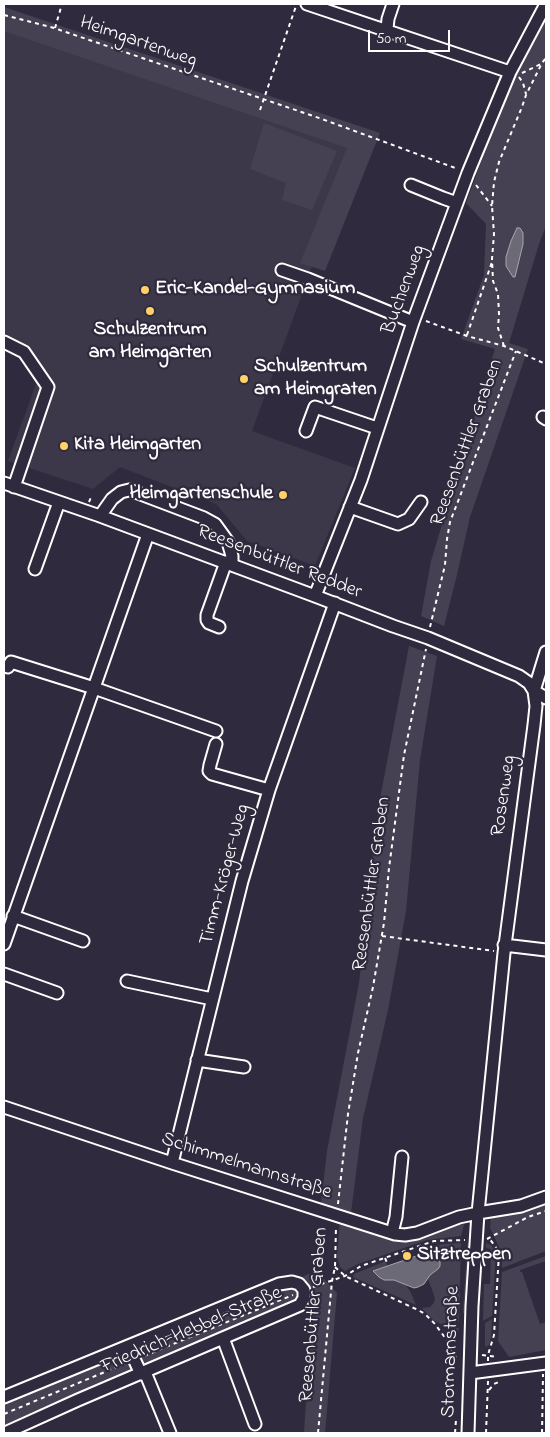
<!DOCTYPE html>
<meta charset="utf-8">
<style>
body{margin:0}
#map{position:relative;width:550px;height:1437px;overflow:hidden;background:#2f2a3d;font-family:"Indie Flower",sans-serif}
canvas{display:block}
.frame{position:absolute;inset:0;border:5px solid #fff;pointer-events:none}
.scale{position:absolute;left:368px;top:30px;width:82px;height:22px;box-sizing:border-box;border:2px solid #fff;border-top:0;padding-left:6px;font-size:15px;line-height:18px;white-space:nowrap;color:#fff;-webkit-text-stroke:4px #2f2a3d;paint-order:stroke}
</style>
<div id="map">
<canvas width="550" height="1437"></canvas>
<div class="frame"></div>
<div class="scale">50 m</div>
</div>
<script>
const g = document.querySelector('canvas').getContext('2d');
g.lineJoin = 'round';
function fillPath(path, color) {
  g.fillStyle = color;
  g.fill(path, 'evenodd');
}
function poly(rows) {
  const path = new Path2D();
  for (const r of rows) {
    path.moveTo(r[0], r[1]);
    for (let i = 2; i < r.length; i += 2) path.lineTo(r[i], r[i + 1]);
  }
  return path;
}
function trace(path, color, width, dash) {
  g.strokeStyle = color;
  g.lineWidth = width;
  g.lineCap = dash ? 'butt' : 'round';
  g.setLineDash(dash || []);
  g.stroke(path);
}
function write(font, color, halo, rows, align = 'center') {
  g.font = font + ' "Indie Flower",sans-serif';
  g.lineWidth = 4.5;
  g.setLineDash([]);
  g.textBaseline = 'middle';
  g.strokeStyle = halo;
  g.fillStyle = color;
  for (const [text, x, y, turn = 0] of rows) {
    g.save();
    g.translate(x, y);
    g.rotate((+turn || 0) * Math.PI / 180);
    g.textAlign = isNaN(turn) ? turn : align;
    if (halo) g.strokeText(text, 0, 0);
    g.fillText(text, 0, 0);
    g.restore();
  }
}
fillPath(poly([
 [4,21,356,146,252,431,355,468,315,566,247,541,216,504,120,467,93,489,8,461,37,381,11,346,4,343]
]), '#3c3749');
fillPath(poly([
 [4,7,380,133,325,271,300,263,347,148,4,31],
 [546,17,546,226,539,244,509,343,528,349,470,517,456,579,444,626,421,616,431,561,495,349,461,339,484,275,486,224,466,203,508,89],
 [264,123,337,151,312,210,282,200,286,183,250,169],
 [409,646,437,656,420,760,406,911,388,1010,363,1118,351,1213,321,1203,327,1151,359,983,379,804],
 [546,1203,546,1251,502,1268,502,1253,490,1228,491,1216],
 [340,1220,387,1234,458,1223,461,1223,464,1225,461,1236,427,1240,358,1264,345,1271,340,1267,337,1257],
 [469,1242,470,1243,467,1314,463,1313,467,1246],
 [461,1243,459,1322,456,1322,456,1327,459,1328,458,1333,433,1320,422,1308,430,1307,433,1304,435,1300,434,1295,428,1279,430,1275,438,1269,440,1262,437,1256,428,1252,426,1247,445,1244],
 [486,1243,491,1245,496,1252,492,1316,483,1321,484,1284,490,1284,491,1249,486,1248],
 [546,1256,546,1261,520,1270,520,1272,522,1272,540,1324,546,1322,546,1350,509,1357,498,1341,502,1272],
 [386,1261,387,1266,373,1271,384,1280,394,1280,405,1284,410,1291,416,1305,353,1277,354,1274],
 [308,1274,320,1275,337,1293,325,1433,304,1433,312,1303,286,1308,4,1430,4,1403,63,1376,283,1287],
 [492,1319,491,1338,489,1345,486,1347,485,1345,485,1323]
]), '#464152');
const water = poly([
 [517,228,520,228,523,233,523,244,515,277,513,277,506,266,506,257,511,241,517,228],
 [428,1252,437,1256,440,1262,440,1266,438,1269,430,1275,424,1284,418,1287,414,1288,394,1280,384,1280,379,1277,373,1271,428,1252]
]);
fillPath(water, '#6d6a77');
trace(water, '#a7a6ad', 1);
const minor = poly([
 [307,4,510,72],
 [387,29,388,19,393,4],
 [411,185,443,198,457,203],
 [282,270,308,279,413,322],
 [4,342,24,352,48,387,14,487],
 [543,417,546,419],
 [306,431,315,407,377,428],
 [4,483,100,516,315,596,393,626,428,638,519,676,529,683,534,691,546,698],
 [350,507,398,524,409,519,421,502],
 [100,516,112,499,121,492,129,490,138,493,204,518,215,524,228,542,232,556,232,564],
 [35,569,59,502],
 [315,596,361,480,413,322,468,173,510,72,546,4],
 [219,627,209,623,207,620,207,615,226,562],
 [8,667,11,662,94,688,216,731],
 [216,744,210,765,209,771,212,774,269,790],
 [13,916,83,941],
 [4,944,148,534],
 [504,945,546,950],
 [4,974,57,993],
 [127,981,212,999],
 [197,1060,244,1067],
 [4,1107,172,1163,395,1234,405,1235,417,1233,459,1217,478,1213,521,1206,546,1197],
 [172,1163,242,881,269,790,335,603],
 [392,1233,396,1217,402,1157],
 [223,1338,255,1424],
 [128,1346,141,1374],
 [145,1372,170,1433],
 [470,1373,546,1363],
 [4,1397,279,1284,292,1282,299,1284,304,1290,304,1298,300,1305,78,1400,5,1433],
 [468,1433,472,1306,478,1213,504,953,534,725,536,706,534,691,546,652]
]);
trace(minor, '#fff', 15);
trace(poly([
 [4,15,54,28,322,119,458,169],
 [55,28,62,4],
 [522,73,541,64],
 [519,77,523,83,526,94],
 [260,110,296,6],
 [476,185,492,206],
 [426,321,467,336,504,346,546,364],
 [467,335,492,262],
 [504,346,498,328,499,314,498,294,493,281,492,259,494,234,492,206,494,182,499,162,522,107,526,95,542,63,546,58],
 [89,502,92,495],
 [430,627,445,565,447,539,450,522,516,351],
 [382,936,494,951],
 [338,1204,348,1114,358,1053,373,987,384,923,389,868,404,755,426,649],
 [487,1239,528,1217,546,1211],
 [424,1245,427,1252],
 [385,1258,388,1265],
 [335,1267,345,1276,418,1310,425,1314,435,1324,446,1339,458,1361],
 [313,1287,345,1276,361,1266,434,1241,465,1240],
 [482,1355,497,1357],
 [144,1356,293,1295],
 [488,1361,488,1355,494,1335,499,1254,497,1249,489,1238],
 [489,1390,494,1384,501,1381],
 [4,1414,124,1364],
 [318,1433,332,1281,335,1267,336,1227],
 [455,1433,456,1420],
 [486,1433,488,1381],
 [542,1433,543,1374]
]), '#fff', 2, [4, 4]);
trace(minor, '#2f2a3d', 11);
for (const [x, y, r, color] of [
 [145,290,5,"#ffd166"],
 [150,311,5,"#ffd166"],
 [244,379,5,"#ffd166"],
 [64,446,5,"#ffd166"],
 [283,495,5,"#ffd166"],
 [407,1256,5,"#ffd166"]
]) {
  const dot = new Path2D();
  dot.arc(x, y, r, 0, 2 * Math.PI);
  g.fillStyle = color;
  g.fill(dot);
  trace(dot, '#2f2a3d', 2);
}
write('20px', '#fff', '#2f2a3d', [
 ["Heimgartenweg",138,43,19],
 ["Buchenweg",405,290,-70],
 ["Reesenbüttler Graben",468,443,-70],
 ["Reesenbüttler Redder",279,563,21],
 ["Rosenweg",505,796,-82],
 ["Timm-Kröger-Weg",226,875,-75],
 ["Reesenbüttler Graben",373,884,-82],
 ["Schimmelmannstraße",246,1167,18],
 ["Reesenbüttler Graben",315,1315,-85],
 ["Friedrich-Hebbel-Straße",192,1331,-23],
 ["Stormarnstraße",452,1352,-88]
]);
write('bold 20px', '#fff', '#2f2a3d', [
 ["Eric-Kandel-Gymnasium",155,290],
 ["Schulzentrum",150,331,"center"],
 ["am Heimgarten",150,354,"center"],
 ["Schulzentrum",254,368],
 ["am Heimgraten",254,391],
 ["Kita Heimgarten",74,446],
 ["Heimgartenschule",273,495,"right"],
 ["Sitztreppen",417,1256]
], 'left');
</script>
